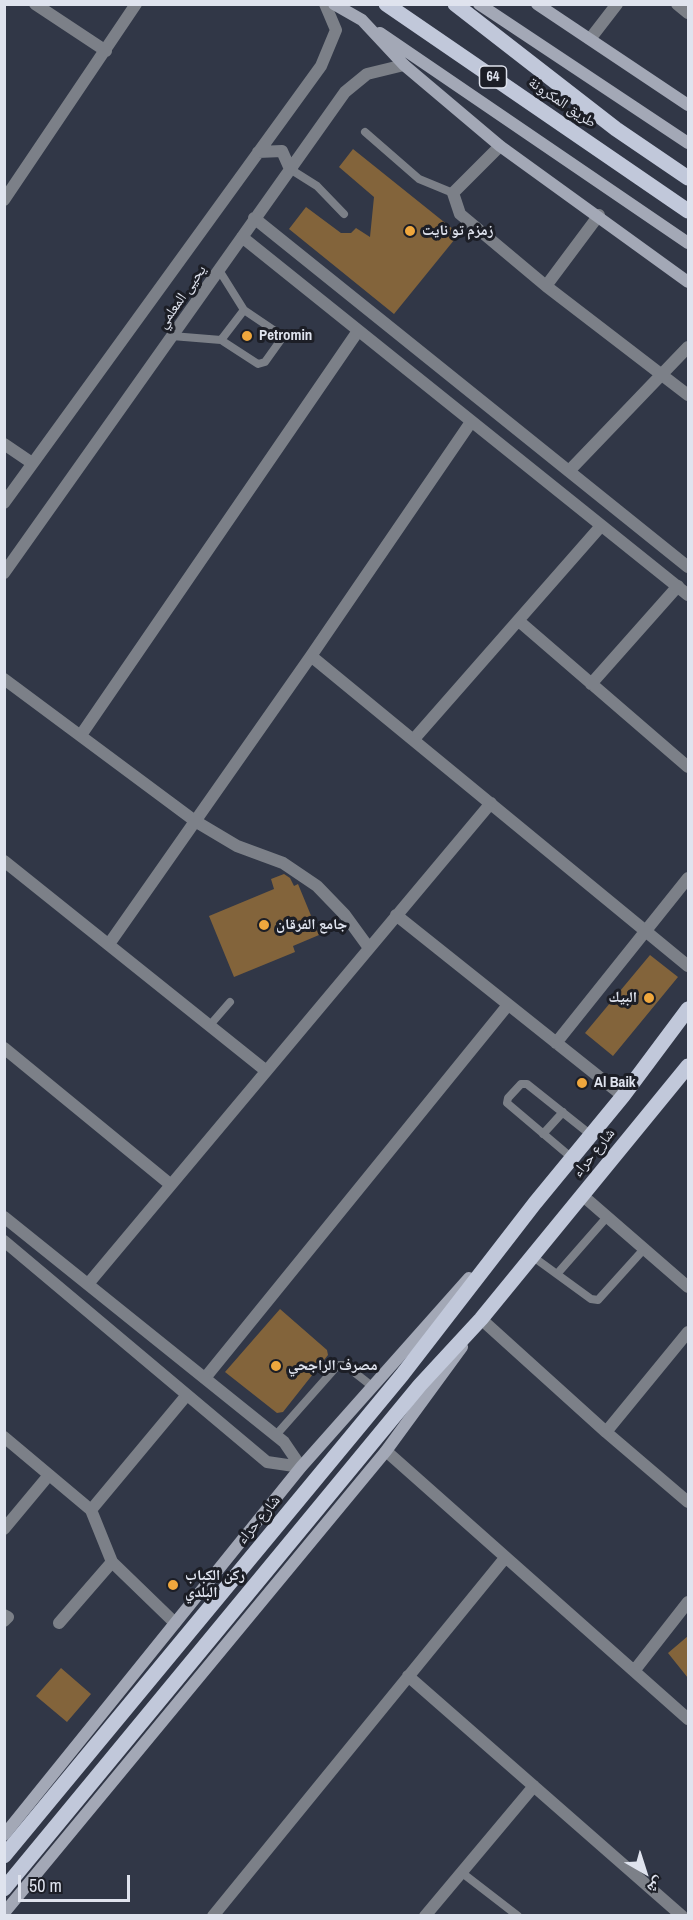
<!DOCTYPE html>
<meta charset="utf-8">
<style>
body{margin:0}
#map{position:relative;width:693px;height:1920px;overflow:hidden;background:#313747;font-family:"Archivo Narrow","Noto Naskh Arabic",sans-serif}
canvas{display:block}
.frame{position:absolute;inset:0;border:6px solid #dfe3ee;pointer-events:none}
.north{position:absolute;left:615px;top:1842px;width:60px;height:60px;-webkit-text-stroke:4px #1c1e26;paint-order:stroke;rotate:141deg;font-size:16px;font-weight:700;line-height:24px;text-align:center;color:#dfe3ee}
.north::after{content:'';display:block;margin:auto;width:21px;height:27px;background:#dfe3ee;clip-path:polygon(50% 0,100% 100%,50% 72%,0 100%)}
.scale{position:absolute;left:18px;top:1875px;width:112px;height:27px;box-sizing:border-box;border:3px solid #dfe3ee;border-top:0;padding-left:8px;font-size:18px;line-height:21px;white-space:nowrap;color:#dfe3ee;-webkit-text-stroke:4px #1c1e26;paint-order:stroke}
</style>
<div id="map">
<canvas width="693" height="1920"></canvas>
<div class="frame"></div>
<div class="north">ش</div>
<div class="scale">50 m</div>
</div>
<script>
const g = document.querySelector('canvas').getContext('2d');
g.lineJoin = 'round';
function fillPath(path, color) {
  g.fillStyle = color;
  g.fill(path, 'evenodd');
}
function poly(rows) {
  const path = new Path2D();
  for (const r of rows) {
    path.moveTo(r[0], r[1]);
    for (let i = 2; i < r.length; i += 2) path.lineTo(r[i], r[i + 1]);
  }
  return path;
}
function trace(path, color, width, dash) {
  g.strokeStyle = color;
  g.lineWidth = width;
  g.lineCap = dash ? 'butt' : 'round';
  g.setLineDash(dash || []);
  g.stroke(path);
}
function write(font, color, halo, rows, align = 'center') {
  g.font = font + ' "Archivo Narrow","Noto Naskh Arabic",sans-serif';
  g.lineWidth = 6;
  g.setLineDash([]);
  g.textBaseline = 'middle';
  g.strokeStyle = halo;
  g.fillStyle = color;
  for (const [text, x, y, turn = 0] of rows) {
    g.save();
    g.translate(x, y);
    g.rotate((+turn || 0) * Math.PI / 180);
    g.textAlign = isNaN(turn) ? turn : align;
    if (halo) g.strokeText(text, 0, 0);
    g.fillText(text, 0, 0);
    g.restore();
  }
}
fillPath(poly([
 [353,149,459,234,394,314,289,229,306,207,341,233,351,233,356,228,370,237,374,197,339,167],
 [284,874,290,878,294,886,298,884,319,935,293,946,295,952,234,977,209,916,274,889,271,879],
 [650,955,678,977,613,1056,585,1033],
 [280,1309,327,1350,328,1355,283,1412,277,1413,225,1372],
 [688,1636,688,1678,668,1653],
 [61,1668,91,1694,67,1722,36,1696]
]), '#83643b');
trace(poly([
 [365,132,419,179,453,193],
 [290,169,317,186,344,214],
 [172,336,221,340,258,364,265,362,280,341,278,333,244,310,219,270],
 [221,340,244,310],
 [210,1025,230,1002],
 [543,1134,563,1112],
 [572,1158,507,1103,508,1098,521,1084,527,1084,591,1135],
 [532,1256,591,1299,598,1300,644,1249],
 [557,1274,607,1217],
 [276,1435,338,1365,345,1365,373,1387],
 [461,1872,518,1916]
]), '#7c8088', 8);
trace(poly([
 [35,4,106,51],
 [677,4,688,13],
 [590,39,617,4],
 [500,146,453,193,460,214,546,286,688,395],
 [4,200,136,4],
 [546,286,599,215],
 [4,444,32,463],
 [569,471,688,347],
 [520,622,688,767],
 [311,656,688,966],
 [4,679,195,821,237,846,283,863,317,886,345,915,369,948],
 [591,684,678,586],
 [81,735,358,331],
 [414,739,601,526],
 [4,861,265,1070],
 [396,915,623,1096],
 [109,944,311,656,471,422],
 [556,1043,688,878],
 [4,1048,171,1185],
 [582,1195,688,1287],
 [88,1284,491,803],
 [481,1319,606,1432,688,1502],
 [205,1378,508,1005],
 [606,1432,688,1332],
 [4,1437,91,1510],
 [386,1451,688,1719],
 [4,1529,49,1475],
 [112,1562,175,1623],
 [4,1615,8,1617,4,1621],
 [59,1623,112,1562,91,1510,186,1396],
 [634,1671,688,1602],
 [408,1676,682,1916],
 [213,1916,505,1558],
 [425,1916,534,1786]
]), '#7c8088', 12);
trace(poly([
 [258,152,282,151,290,169],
 [254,218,688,567],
 [242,237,688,595],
 [4,503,321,66,336,30,325,4],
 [4,573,345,92,367,74,404,65],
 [4,1217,284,1442,301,1467],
 [4,1241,267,1462,301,1467]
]), '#7c8088', 12);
trace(poly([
 [334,4,362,20,404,65,500,146,688,282],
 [479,4,688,143],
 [537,4,688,105],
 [380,33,688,243],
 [4,1835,301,1467,469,1278],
 [4,1913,386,1451,462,1347]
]), '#a3a8b6', 12);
trace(poly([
 [386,4,688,211],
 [455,4,616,129,688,178],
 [4,1856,402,1375,535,1203,623,1096,688,1009],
 [4,1889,420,1385,481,1319,688,1066]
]), '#c1c8da', 15);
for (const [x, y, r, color] of [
 [410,231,6,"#efa73d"],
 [247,336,6,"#efa73d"],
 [264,925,6,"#efa73d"],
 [649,998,6,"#efa73d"],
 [582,1083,6,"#efa73d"],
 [276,1366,6,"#efa73d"],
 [173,1585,6,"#efa73d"]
]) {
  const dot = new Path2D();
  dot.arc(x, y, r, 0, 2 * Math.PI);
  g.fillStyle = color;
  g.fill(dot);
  trace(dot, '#1c1e26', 2);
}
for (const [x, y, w] of [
 [493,77,27]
]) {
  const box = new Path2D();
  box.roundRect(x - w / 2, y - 11, w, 22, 4.5);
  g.fillStyle = '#1c1e26';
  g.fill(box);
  trace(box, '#dfe3ee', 1.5);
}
write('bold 14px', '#dfe3ee', null, [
 ["64",493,77]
]);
write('15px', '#dfe3ee', '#1c1e26', [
 ["طريق المكرونة",562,103,34],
 ["يحيى المعلمي",182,297,-55],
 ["شارع حراء",594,1153,-51],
 ["شارع حراء",259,1520,-50]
]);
write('bold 15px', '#dfe3ee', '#1c1e26', [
 ["زمزم تو نايت",422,231],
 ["Petromin",259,336],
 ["جامع الفرقان",276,925],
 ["البيك",637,998,"right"],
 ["Al Baik",594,1083],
 ["مصرف الراجحي",288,1366],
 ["ركن الكباب",185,1576],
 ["البلدي",185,1593]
], 'left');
</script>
